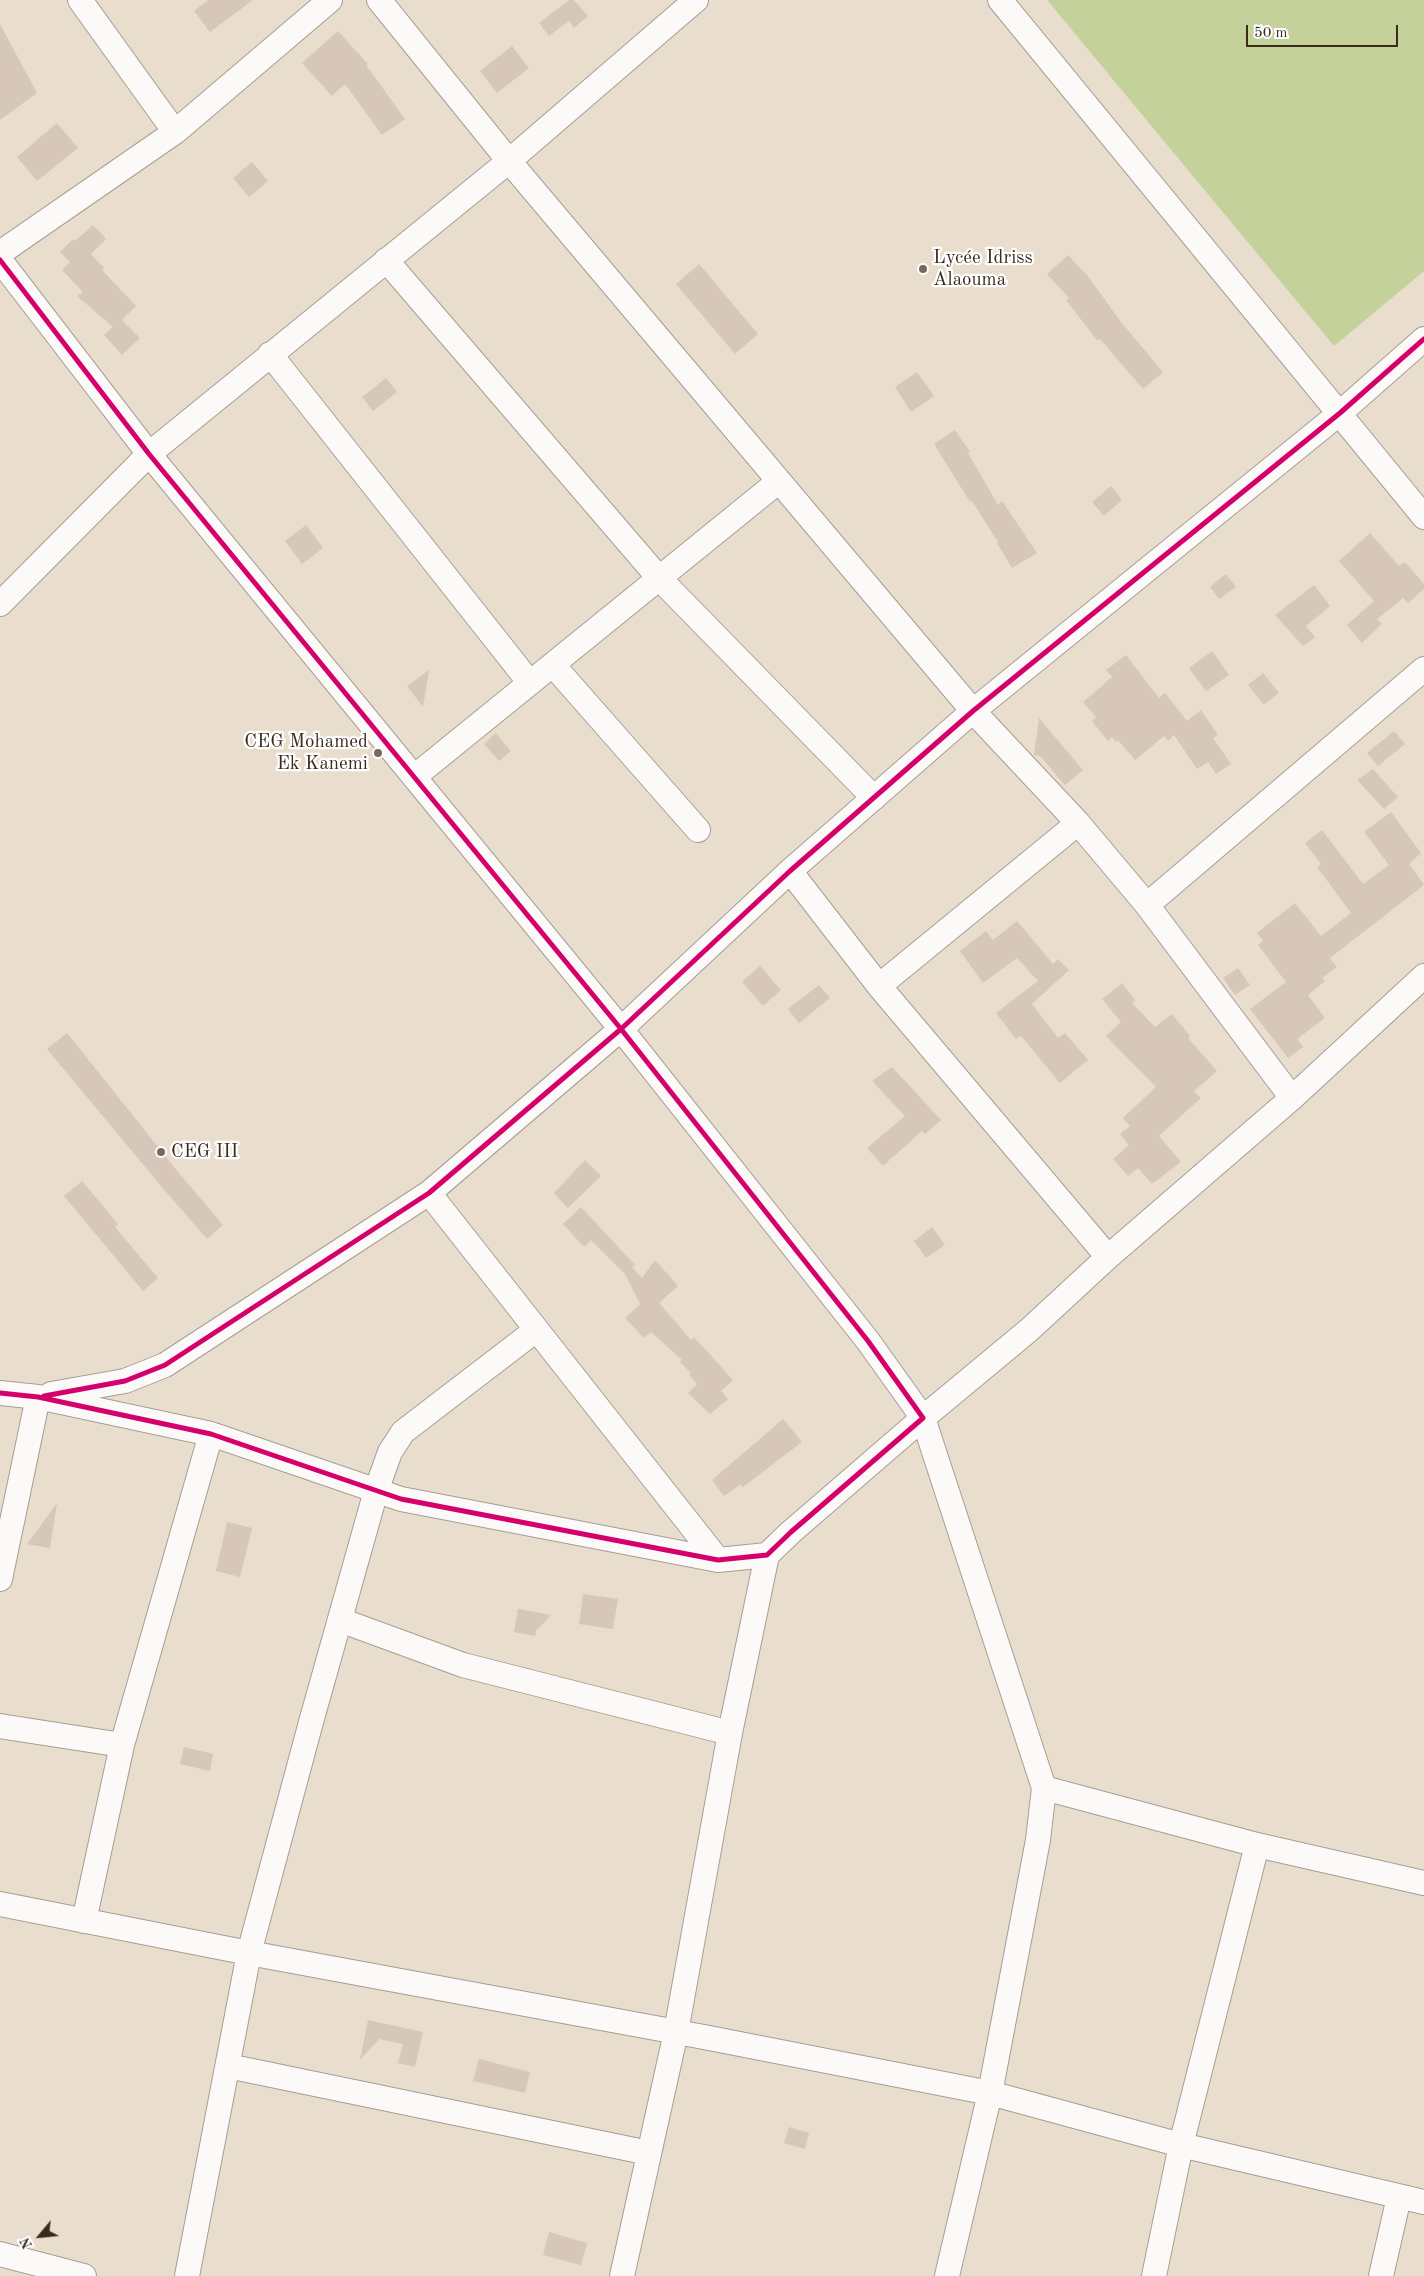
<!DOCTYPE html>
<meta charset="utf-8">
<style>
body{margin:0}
#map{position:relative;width:1424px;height:2276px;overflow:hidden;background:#e9ddce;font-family:"Old Standard TT",serif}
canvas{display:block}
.north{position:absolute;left:15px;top:2211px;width:50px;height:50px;-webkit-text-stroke:4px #fff;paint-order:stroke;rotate:242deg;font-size:14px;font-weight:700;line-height:20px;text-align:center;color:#3b2a1e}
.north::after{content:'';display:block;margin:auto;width:18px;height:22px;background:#3b2a1e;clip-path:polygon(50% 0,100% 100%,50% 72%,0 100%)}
.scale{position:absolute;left:1246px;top:25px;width:152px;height:22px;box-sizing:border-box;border:2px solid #3b2a1e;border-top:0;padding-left:6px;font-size:15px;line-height:18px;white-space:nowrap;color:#3b2a1e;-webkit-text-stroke:4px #fff;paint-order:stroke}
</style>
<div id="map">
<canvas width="1424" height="2276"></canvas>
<div class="north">N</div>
<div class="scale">50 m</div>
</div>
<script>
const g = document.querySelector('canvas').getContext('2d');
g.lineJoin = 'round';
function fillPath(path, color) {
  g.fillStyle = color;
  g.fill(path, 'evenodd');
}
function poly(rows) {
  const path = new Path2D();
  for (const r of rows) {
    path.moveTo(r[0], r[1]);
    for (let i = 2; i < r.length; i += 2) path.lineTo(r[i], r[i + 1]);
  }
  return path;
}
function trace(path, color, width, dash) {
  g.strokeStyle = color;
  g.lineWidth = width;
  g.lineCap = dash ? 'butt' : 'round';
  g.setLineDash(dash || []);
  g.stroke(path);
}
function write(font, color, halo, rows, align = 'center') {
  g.font = font + ' "Old Standard TT",serif';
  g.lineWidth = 4.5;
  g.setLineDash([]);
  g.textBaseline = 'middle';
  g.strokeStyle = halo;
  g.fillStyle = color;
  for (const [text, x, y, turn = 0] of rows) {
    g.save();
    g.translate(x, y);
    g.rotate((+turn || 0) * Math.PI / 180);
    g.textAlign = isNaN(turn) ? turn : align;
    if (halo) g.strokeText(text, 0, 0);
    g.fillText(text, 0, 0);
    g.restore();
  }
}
fillPath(poly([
 [1047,0,1424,0,1424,271,1334,346]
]), '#c4d19b');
fillPath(poly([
 [208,0,253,0,210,32,194,11],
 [569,0,574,0,588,16,574,28,569,21,549,36,539,23],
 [0,24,37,93,0,120],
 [338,31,368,64,366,65,405,119,382,135,345,84,332,96,302,63],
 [512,46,529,68,497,93,480,71],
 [57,123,78,148,37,181,17,157],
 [252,162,268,181,249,197,233,178],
 [93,225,106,239,91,254,104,268,102,270,136,306,122,320,140,338,122,355,104,335,113,327,77,296,83,292,62,270,70,262,60,252,73,239,75,241],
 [1068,255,1087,275,1121,322,1163,372,1143,389,1100,339,1097,340,1066,300,1069,298,1047,274],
 [699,264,758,334,735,354,676,284],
 [917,372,934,396,911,412,895,387],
 [386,378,397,392,373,411,362,397],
 [955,430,970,452,968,453,998,505,1002,501,1037,553,1012,568,997,543,998,542,972,501,970,502,934,444],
 [1111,486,1122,500,1104,516,1092,502],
 [306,525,323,548,302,564,285,541],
 [1370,533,1399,566,1405,562,1424,584,1424,589,1408,603,1403,598,1377,619,1382,624,1362,643,1347,625,1374,601,1339,561],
 [1226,574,1236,587,1219,599,1210,587],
 [1314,585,1330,606,1306,626,1315,637,1303,646,1275,615],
 [1212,651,1229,675,1206,691,1189,668],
 [1126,655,1159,698,1165,693,1187,721,1201,710,1218,735,1213,738,1231,764,1216,774,1208,762,1197,769,1174,735,1168,741,1164,736,1135,760,1118,740,1116,742,1112,737,1108,741,1092,721,1096,717,1083,702,1112,677,1106,670],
 [429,670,423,707,407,686],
 [1263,673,1279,693,1264,705,1248,685],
 [1039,718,1083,770,1065,785,1040,756,1034,755],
 [1394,731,1405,744,1378,766,1367,753],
 [496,733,511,751,499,761,484,744],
 [1373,769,1398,797,1384,809,1357,780],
 [1391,812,1421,853,1409,864,1424,885,1330,958,1337,967,1322,978,1325,981,1308,995,1325,1018,1297,1039,1303,1047,1288,1058,1250,1009,1286,982,1258,945,1263,941,1257,933,1295,903,1321,936,1351,913,1317,867,1321,864,1305,843,1322,830,1363,884,1389,865,1364,832],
 [1017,921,1053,964,1058,959,1069,970,1032,1004,1058,1038,1065,1033,1088,1060,1060,1083,1021,1036,1016,1039,996,1013,1038,981,1017,958,983,983,960,951,986,931,993,940],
 [760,966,781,990,763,1006,742,982],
 [1238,968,1250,985,1235,995,1223,978],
 [1122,983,1135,1000,1132,1003,1155,1027,1172,1014,1190,1036,1188,1038,1217,1071,1194,1091,1201,1098,1159,1136,1181,1162,1152,1184,1138,1168,1128,1176,1113,1159,1129,1145,1120,1134,1130,1126,1123,1118,1156,1087,1106,1036,1121,1022,1102,999],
 [819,985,830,998,799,1023,788,1009],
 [67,1033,178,1172,223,1225,207,1239,161,1186,47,1049],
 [892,1067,941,1120,925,1134,922,1131,883,1166,867,1148,905,1116,872,1081],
 [585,1160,601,1176,568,1208,554,1193],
 [82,1181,118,1224,115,1227,158,1278,143,1291,64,1196],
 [581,1207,635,1265,632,1267,642,1278,655,1260,678,1286,659,1303,691,1340,694,1337,733,1380,721,1391,728,1399,710,1414,688,1393,697,1384,689,1375,691,1373,680,1362,682,1360,651,1332,644,1338,625,1318,640,1304,625,1274,591,1240,584,1247,563,1224],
 [932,1227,945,1245,926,1258,914,1241],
 [783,1419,802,1442,743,1487,741,1484,724,1496,712,1480],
 [57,1503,50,1548,27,1544],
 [227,1522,252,1528,240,1577,216,1571],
 [583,1594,618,1599,613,1629,579,1624],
 [518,1609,551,1615,536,1631,535,1636,514,1632],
 [184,1747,213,1754,210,1771,180,1764],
 [368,2020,423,2032,415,2067,398,2063,403,2044,379,2039,360,2060],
 [479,2059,530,2072,525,2093,473,2081],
 [789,2127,809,2133,805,2149,784,2143],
 [549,2232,587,2243,581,2265,543,2255]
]), '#d7c6ba');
const minor = poly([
 [80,0,175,132],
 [379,0,509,161,973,711,1078,823,1147,905,1292,1098],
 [1000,0,1424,517],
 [0,253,175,132,330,0],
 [0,260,149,454,621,1029,868,1341,923,1418,791,1532,767,1555,718,1560,401,1499,211,1434,38,1397,0,1393],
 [386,260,659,578,874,798],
 [270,354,530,683],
 [0,604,149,454,509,161,696,0],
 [553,665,698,830],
 [414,777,779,481],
 [790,871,879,986,1108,1257,1292,1098,1424,976],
 [1147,905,1424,669],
 [879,986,1078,823],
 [429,1193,718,1560],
 [51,1394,125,1381,165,1365,429,1193,621,1029,790,871,973,711,1340,413,1424,339],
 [0,1579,38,1397],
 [340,1620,463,1665,730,1733],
 [0,1726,122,1745],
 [1044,1788,1257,1845,1424,1883],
 [0,1904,249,1953,704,2037,990,2093,1181,2145,1424,2202],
 [84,1921,122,1745,211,1434],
 [228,2066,649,2153],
 [0,2254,84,2276],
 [187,2276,249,1953,311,1722,376,1491,390,1452,403,1432,536,1330],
 [622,2276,676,2032,730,1733,767,1555],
 [947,2276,990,2093,1038,1840,1044,1788,923,1418,1029,1330,1108,1257],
 [1154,2276,1181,2145,1257,1845],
 [1381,2276,1399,2197]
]);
trace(minor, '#a69e94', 26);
trace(minor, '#fcfaf8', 24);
trace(poly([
 [0,260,149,454,621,1029,868,1341,923,1418,791,1532,767,1555,718,1560,401,1499,211,1434,38,1397,0,1393],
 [44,1396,125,1381,165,1365,429,1193,621,1029,790,871,973,711,1340,413,1424,339]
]), '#d6006c', 5);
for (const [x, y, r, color] of [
 [923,269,5,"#78695c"],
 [378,753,5,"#78695c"],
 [161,1152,5,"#78695c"]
]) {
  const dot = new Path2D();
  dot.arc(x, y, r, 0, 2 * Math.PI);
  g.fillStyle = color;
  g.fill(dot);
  trace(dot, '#fff', 2);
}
write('19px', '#3b2a1e', '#fff', [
 ["Lycée Idriss",933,258],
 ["Alaouma",933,280],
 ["CEG Mohamed",368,742,"right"],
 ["Ek Kanemi",368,764,"right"],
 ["CEG III",171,1152]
], 'left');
</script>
